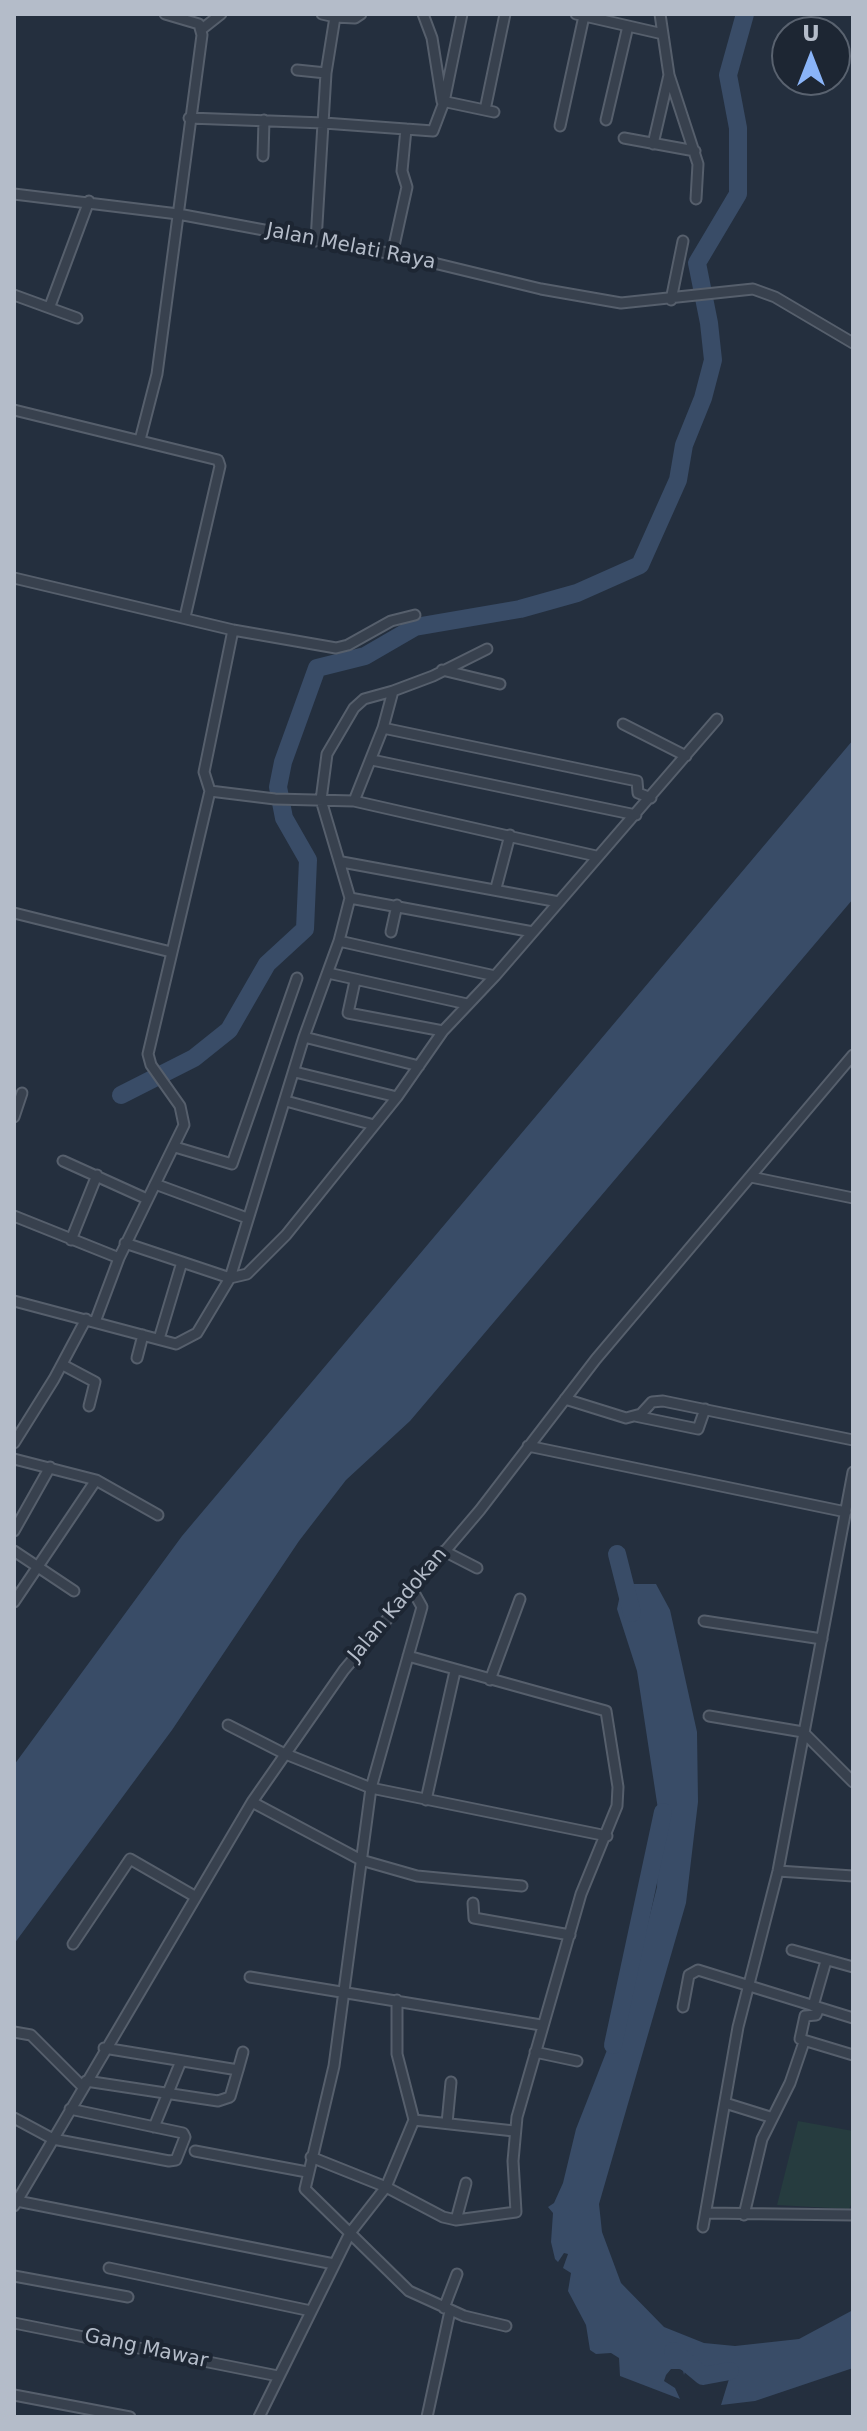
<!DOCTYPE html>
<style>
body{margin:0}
#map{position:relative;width:867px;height:2431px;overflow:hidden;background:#242f3e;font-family:"DejaVu Sans",sans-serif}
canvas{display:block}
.frame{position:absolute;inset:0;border:16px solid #b4bcc9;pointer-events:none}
.north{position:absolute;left:771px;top:16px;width:80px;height:80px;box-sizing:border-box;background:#1d2633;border:2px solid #59626f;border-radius:50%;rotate:0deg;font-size:22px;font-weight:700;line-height:32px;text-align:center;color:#b4bcc9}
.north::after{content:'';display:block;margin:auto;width:28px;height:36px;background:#8ab4f8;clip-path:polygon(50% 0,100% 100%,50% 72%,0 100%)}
</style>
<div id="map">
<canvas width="867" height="2431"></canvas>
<div class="frame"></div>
<div class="north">U</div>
</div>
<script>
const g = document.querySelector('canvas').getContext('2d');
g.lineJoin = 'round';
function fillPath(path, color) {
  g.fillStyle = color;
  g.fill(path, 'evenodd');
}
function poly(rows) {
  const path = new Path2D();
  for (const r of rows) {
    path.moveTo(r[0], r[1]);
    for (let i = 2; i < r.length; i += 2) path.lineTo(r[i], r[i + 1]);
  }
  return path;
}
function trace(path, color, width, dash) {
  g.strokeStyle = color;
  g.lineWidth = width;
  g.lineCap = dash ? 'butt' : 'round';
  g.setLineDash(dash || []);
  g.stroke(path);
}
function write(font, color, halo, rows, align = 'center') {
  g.font = font + ' "DejaVu Sans",sans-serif';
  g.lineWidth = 8;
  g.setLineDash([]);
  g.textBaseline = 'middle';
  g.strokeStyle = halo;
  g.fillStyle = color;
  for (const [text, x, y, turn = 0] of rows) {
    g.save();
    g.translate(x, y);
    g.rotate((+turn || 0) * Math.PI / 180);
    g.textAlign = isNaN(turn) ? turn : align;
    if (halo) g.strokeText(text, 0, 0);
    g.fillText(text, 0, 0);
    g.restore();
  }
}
fillPath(poly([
 [798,2121,853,2131,853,2201,849,2209,777,2205]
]), '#263c3f');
fillPath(poly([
 [853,740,853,899,410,1421,346,1480,299,1541,172,1730,14,1944,14,1765,182,1536],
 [633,1584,656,1584,670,1610,697,1732,698,1802,686,1903,599,2204,602,2232,621,2283,664,2327,704,2343,735,2346,799,2339,853,2310,853,2368,755,2401,721,2405,729,2379,706,2375,695,2365,686,2368,684,2375,683,2370,679,2369,671,2369,666,2375,664,2381,675,2388,680,2399,620,2376,619,2358,611,2353,596,2354,590,2350,586,2325,568,2291,571,2273,563,2268,568,2254,564,2253,558,2262,555,2259,551,2242,553,2213,548,2207,554,2203,563,2183,576,2129,631,1989,657,1887,659,1816,637,1671,617,1609,620,1595]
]), '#394c67');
trace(poly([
 [121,1095,194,1058,229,1030,267,964,305,929,308,860,284,818,278,787,283,762,317,668,365,656,415,627,520,609,577,593,640,565,678,480,684,445,703,398,713,360,709,323,697,263,738,194,738,128,728,75,745,14],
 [617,1554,632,1613],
 [613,2045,663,1812],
 [673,2351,703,2376,730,2371]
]), '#394c67', 18);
const minor = poly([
 [423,14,432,38,442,101,494,112],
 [576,14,663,34],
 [660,14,669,75,698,164,696,199],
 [335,17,355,18,361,14],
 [202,29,221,14],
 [297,70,326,73],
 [485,110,505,14],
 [189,118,324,123,433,131,444,102,462,14],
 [606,120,628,26],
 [560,126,584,16],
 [624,138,695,151],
 [653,144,669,75],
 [263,156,264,120],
 [14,194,178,214,409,257,541,289,621,303,753,289,775,297,853,343],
 [316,241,326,73,335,17,322,14],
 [392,255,407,187,402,171,406,129],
 [14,295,77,318],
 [671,300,683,241],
 [50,306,89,201],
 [14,410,218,460,220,466,185,617],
 [140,440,157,374,202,35,199,24,165,14],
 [14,578,233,630,336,648,348,645,391,621,415,615],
 [442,670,500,684],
 [623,724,686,756],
 [383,728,393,691,433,676,487,649],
 [372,760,636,815],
 [210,791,275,799,354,801,596,856],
 [354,801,383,728,637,781,638,793,651,798],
 [342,862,559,902],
 [496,888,510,835],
 [350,898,533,932],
 [14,913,171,952],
 [391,932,397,905],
 [339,941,495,976],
 [328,973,467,1004],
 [355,981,348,1013,443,1031],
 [304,1037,419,1066],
 [295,1072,397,1097],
 [286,1101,374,1125],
 [14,1117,22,1093],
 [175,1147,232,1164,297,978],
 [63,1161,147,1199],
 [751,1177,853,1198],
 [155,1184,247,1218],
 [14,1216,119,1258],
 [71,1240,97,1175],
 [125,1243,230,1278,247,1274,286,1235,397,1097,443,1031,495,976,717,719],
 [14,1301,176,1344,197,1333,230,1278,304,1037,339,941,350,898,321,800,327,754,354,708,364,699,393,691],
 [95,1322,119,1258,184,1125,180,1106,151,1065,148,1054,210,791,204,772,233,630],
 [159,1339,182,1262],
 [137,1358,143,1335],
 [63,1365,95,1382,89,1406],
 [565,1399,626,1418,641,1414,652,1402,663,1401,853,1440],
 [635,1416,698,1429,705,1409],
 [14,1443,54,1379,86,1319],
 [528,1446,846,1512],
 [14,1459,96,1480,158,1515],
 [14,1531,50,1467],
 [14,1551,74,1591],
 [444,1551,477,1568],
 [412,1589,422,1607,371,1788,334,2066,305,2189,409,2291,464,2316,506,2326],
 [14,1602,96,1480],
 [704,1621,822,1639],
 [490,1680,520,1599],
 [709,1716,803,1732,853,1782],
 [228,1725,283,1753,371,1788,607,1836],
 [426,1800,455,1671],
 [252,1802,361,1860,417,1876,522,1886],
 [778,1871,853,1876],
 [473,1903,474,1918,570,1935],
 [73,1944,130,1859,196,1897],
 [792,1950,853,1967],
 [250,1977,541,2025],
 [397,2000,397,2054,414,2120],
 [813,2006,826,1961],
 [683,2007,689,1975,698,1970,853,2018],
 [819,2008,816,2015,805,2016,800,2039,853,2055],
 [14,2032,31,2035,83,2087],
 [535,2052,577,2061],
 [238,2070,243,2052],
 [86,2081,218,2101,230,2097,238,2070,104,2048],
 [725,2103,770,2117],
 [14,2118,53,2139,169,2161,176,2160,185,2137,183,2133,70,2109],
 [447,2123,451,2082],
 [154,2127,181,2061],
 [195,2151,307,2172],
 [311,2157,386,2187,443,2217,456,2220,516,2212,513,2161,517,2117,581,1894,617,1806,618,1787,606,1711,408,1656],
 [17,2201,334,2264],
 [14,2206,252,1802,344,1670,480,1510,596,1359,853,1055],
 [706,2213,853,2215],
 [744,2215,762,2139,790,2083,804,2042],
 [456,2220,466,2183],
 [703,2227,738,2027,778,1871,853,1472],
 [109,2268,311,2311],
 [14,2276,128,2297],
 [444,2308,457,2274],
 [14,2323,278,2376],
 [14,2395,130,2417],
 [259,2417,350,2233,386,2187,414,2120,514,2131],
 [427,2417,450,2311]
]);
trace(minor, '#565f6c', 13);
trace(minor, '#38414e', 9);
write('20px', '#b4bcc9', '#1d2633', [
 ["Jalan Melati Raya",351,247,11],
 ["Jalan Kadokan",398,1605,-50],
 ["Gang Mawar",146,2349,12]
]);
</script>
